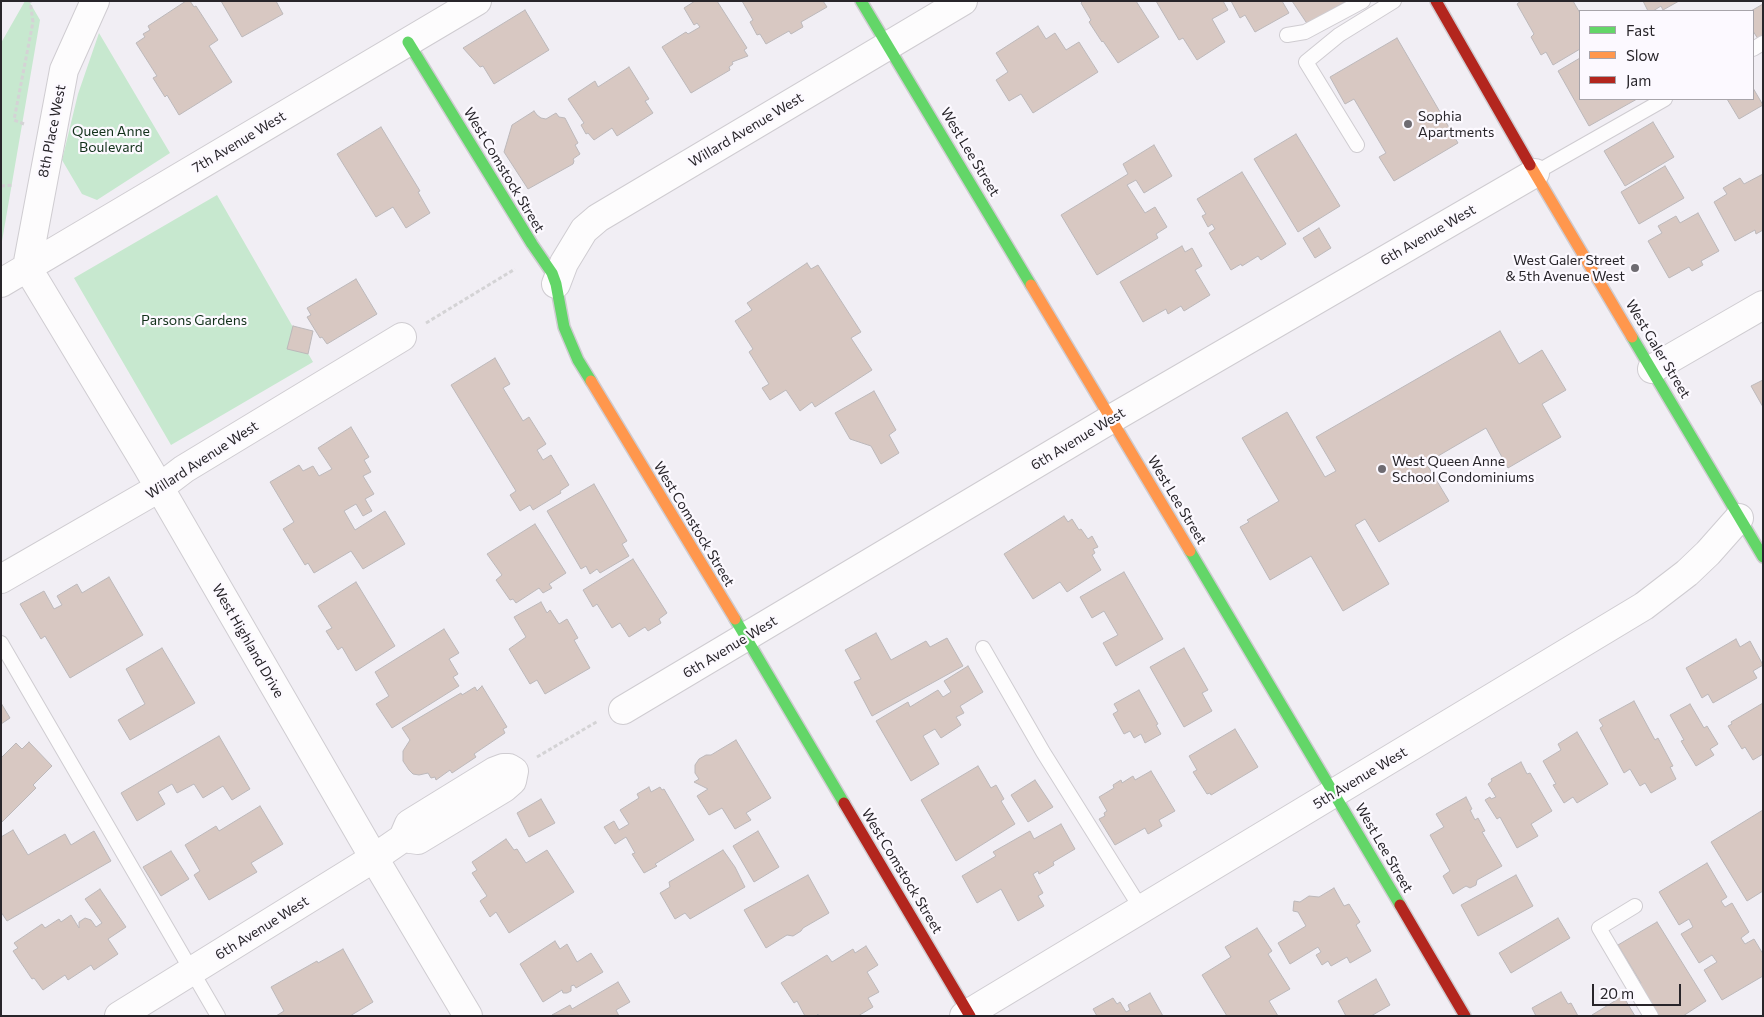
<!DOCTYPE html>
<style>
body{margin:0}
#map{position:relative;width:1764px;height:1017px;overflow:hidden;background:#f1eef4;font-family:Commissioner,sans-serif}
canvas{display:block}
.frame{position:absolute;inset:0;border:2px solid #28252a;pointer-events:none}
.legend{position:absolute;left:1579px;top:10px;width:175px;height:90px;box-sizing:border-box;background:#fcf9ff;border:1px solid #a7a4aa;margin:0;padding:6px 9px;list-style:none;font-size:15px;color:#28252a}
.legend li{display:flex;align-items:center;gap:10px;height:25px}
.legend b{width:25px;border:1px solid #a7a4aa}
.scale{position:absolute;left:1592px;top:984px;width:89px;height:22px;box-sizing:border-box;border:2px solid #28252a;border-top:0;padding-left:6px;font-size:15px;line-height:18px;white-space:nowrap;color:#28252a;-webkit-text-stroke:4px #fcf9ff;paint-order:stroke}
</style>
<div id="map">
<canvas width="1764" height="1017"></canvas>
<div class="frame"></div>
<ul class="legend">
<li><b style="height:6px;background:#63d668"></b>Fast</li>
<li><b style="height:6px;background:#ff974d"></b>Slow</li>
<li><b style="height:6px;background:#b3261e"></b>Jam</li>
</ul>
<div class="scale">20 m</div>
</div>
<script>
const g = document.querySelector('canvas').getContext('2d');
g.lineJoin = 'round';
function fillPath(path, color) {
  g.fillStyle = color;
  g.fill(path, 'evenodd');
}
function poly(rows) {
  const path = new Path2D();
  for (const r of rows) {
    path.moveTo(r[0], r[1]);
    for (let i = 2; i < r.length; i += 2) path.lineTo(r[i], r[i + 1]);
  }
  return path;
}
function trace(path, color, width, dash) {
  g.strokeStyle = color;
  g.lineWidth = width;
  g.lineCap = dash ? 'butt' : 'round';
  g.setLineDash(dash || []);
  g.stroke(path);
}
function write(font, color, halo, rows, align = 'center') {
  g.font = font + ' Commissioner,sans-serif';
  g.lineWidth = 4.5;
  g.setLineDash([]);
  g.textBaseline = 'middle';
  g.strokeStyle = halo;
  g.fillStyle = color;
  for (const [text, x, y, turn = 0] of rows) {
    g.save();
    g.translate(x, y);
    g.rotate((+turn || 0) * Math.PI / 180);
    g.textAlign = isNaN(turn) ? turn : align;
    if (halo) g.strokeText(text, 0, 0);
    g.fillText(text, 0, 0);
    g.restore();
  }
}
fillPath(poly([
 [25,1,29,1,40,20,1,247,1,43],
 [99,33,170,153,97,200,82,194,62,160,78,94],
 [217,195,313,362,171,445,74,278]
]), '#c7e8cf');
const building = poly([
 [186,1,190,1,194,7,196,6,218,40,209,46,232,82,179,115,167,95,165,97,153,78,157,76,136,43,145,37,143,34,150,30,148,26,186,1],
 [221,1,276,1,283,14,242,37,221,1],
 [695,1,717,1,747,48,744,50,748,56,732,62,733,64,729,67,730,70,691,93,662,47,686,32,688,34,700,27,697,23,694,25,684,8,695,1],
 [742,1,823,1,827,7,801,22,803,27,791,34,789,31,766,44,760,34,757,35,750,22,753,20,742,1],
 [1083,1,1136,1,1159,37,1118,63,1103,41,1102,42,1089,22,1091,20,1081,3,1083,1],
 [1156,1,1223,1,1228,10,1212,19,1225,42,1197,60,1183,38,1179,40,1156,1],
 [1231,1,1282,1,1289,13,1255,32,1245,15,1240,18,1231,1],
 [1292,1,1346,1,1308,25,1292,1],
 [1521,1,1573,1,1580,13,1580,49,1553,65,1546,52,1541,55,1531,37,1534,34,1517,4,1521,1],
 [1643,1,1679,1,1663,10,1661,6,1653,11,1648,11,1643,1],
 [1763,4,1763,36,1758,39,1753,31,1753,11,1751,11,1763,4],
 [525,10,549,50,494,84,483,66,480,67,463,48,525,10],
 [1038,26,1046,39,1055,33,1066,50,1079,42,1098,72,1033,113,1021,94,1009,101,996,80,1008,72,996,53,1038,26],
 [1397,38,1458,143,1394,181,1379,157,1386,153,1354,99,1345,104,1330,77,1397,38],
 [1580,58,1580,99,1637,99,1589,126,1558,71,1580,58],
 [629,67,649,99,645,101,653,113,617,136,612,128,594,140,588,133,586,134,581,125,584,123,568,99,595,81,598,87,629,67],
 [1753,88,1763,105,1739,119,1727,99,1753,99,1753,88],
 [534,111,537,115,541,118,546,119,556,113,559,117,565,118,578,143,575,145,580,154,573,159,574,161,573,164,528,189,504,152,512,125,534,111],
 [1653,122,1674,157,1625,186,1604,151,1653,122],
 [381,127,420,191,418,192,430,213,406,228,393,207,376,217,337,154,381,127],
 [1296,134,1340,206,1298,232,1254,159,1296,134],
 [1154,145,1172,176,1144,193,1136,180,1127,185,1145,213,1155,207,1167,227,1156,234,1158,238,1097,275,1061,215,1128,174,1123,164,1154,145],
 [1665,166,1684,198,1639,224,1621,192,1665,166],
 [1242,172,1286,244,1261,260,1258,256,1242,266,1241,264,1231,270,1209,233,1215,229,1212,224,1208,227,1202,216,1206,214,1197,199,1242,172],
 [1763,174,1763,230,1756,234,1755,230,1735,241,1714,202,1727,194,1723,188,1740,178,1744,184,1763,174],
 [1698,213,1719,251,1701,261,1703,265,1692,271,1689,267,1669,278,1648,241,1662,233,1658,226,1676,216,1680,223,1698,213],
 [1319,228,1331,248,1315,258,1303,238,1319,228],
 [1182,246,1185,252,1192,248,1202,266,1195,270,1210,295,1184,311,1181,306,1168,314,1166,309,1143,322,1120,282,1182,246],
 [807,263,811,269,818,265,861,332,851,338,872,370,815,407,812,402,800,411,786,390,770,400,762,388,769,384,749,352,753,349,735,321,752,310,747,303,807,263],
 [356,279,377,314,327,344,322,337,320,338,307,317,311,315,307,308,356,279],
 [293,326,313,331,308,354,287,349,293,326],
 [1500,331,1519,364,1542,350,1566,390,1542,404,1561,437,1508,468,1486,428,1426,463,1449,501,1379,542,1365,519,1355,525,1389,584,1343,611,1311,556,1270,580,1240,527,1249,522,1247,520,1279,501,1242,438,1287,412,1325,477,1336,471,1316,437,1500,331],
 [495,358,510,384,503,388,523,421,529,417,546,444,537,450,543,460,551,455,569,485,560,491,561,493,533,510,530,505,520,511,510,495,516,491,451,385,495,358],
 [1763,380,1763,407,1751,386,1763,380],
 [874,391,896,430,889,435,899,453,881,464,871,446,850,439,835,413,874,391],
 [351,427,369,457,364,460,371,472,363,476,374,494,365,499,372,511,363,516,356,504,344,511,355,530,385,511,405,544,363,569,351,551,314,573,308,563,305,565,283,529,294,522,270,482,299,465,303,471,313,466,319,476,332,469,318,448,351,427],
 [594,484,627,541,622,544,629,556,600,573,597,569,590,574,586,566,581,569,547,511,594,484],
 [1064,516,1068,522,1072,519,1079,530,1081,529,1088,539,1092,536,1098,547,1093,549,1095,553,1092,555,1101,570,1067,592,1060,582,1033,599,1004,554,1064,516],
 [535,524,566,573,549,584,552,588,543,593,539,588,516,603,513,599,510,600,496,580,502,575,487,554,535,524],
 [633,559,667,613,659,619,661,623,648,631,645,627,629,637,620,623,612,628,597,604,593,607,583,590,633,559],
 [1124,572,1163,639,1116,666,1103,643,1118,635,1104,611,1092,618,1080,597,1124,572],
 [109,577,143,635,70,678,45,636,41,639,20,604,44,591,54,609,62,605,57,596,77,584,82,593,109,577],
 [356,582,395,646,356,671,342,647,338,650,326,631,332,628,318,606,356,582],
 [541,602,547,613,550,610,559,624,567,619,578,638,574,640,590,668,545,694,537,680,530,684,509,649,526,637,514,617,541,602],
 [444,629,459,653,449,659,458,674,453,677,459,686,392,728,376,704,389,696,375,672,444,629],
 [876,633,891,660,926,641,930,647,947,638,963,666,872,716,854,682,861,679,845,650,876,633],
 [1736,639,1740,647,1750,641,1763,665,1753,671,1757,678,1713,703,1708,694,1702,698,1686,668,1736,639],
 [162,648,195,703,130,740,118,720,145,704,126,669,162,648],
 [1184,648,1208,690,1202,693,1212,711,1184,727,1150,667,1184,648],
 [968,666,983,692,960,706,964,713,956,717,961,725,941,738,935,729,923,736,939,764,911,781,876,721,908,702,910,707,938,690,943,697,951,692,944,681,968,666],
 [482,686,507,727,503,729,505,733,474,754,476,757,452,773,450,770,436,780,435,777,431,778,428,773,419,775,413,774,409,770,403,761,403,751,410,740,402,728,461,693,462,695,475,687,477,691,482,686],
 [1139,690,1158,724,1156,725,1161,734,1145,743,1141,734,1134,738,1130,731,1124,734,1113,714,1118,711,1114,704,1139,690],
 [1634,701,1655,740,1658,738,1673,766,1670,767,1676,779,1651,793,1645,783,1640,786,1630,769,1624,773,1600,728,1603,726,1599,720,1634,701],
 [1,703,10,718,1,724,1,703],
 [1763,703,1763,754,1753,760,1745,747,1742,749,1728,726,1732,724,1731,722,1763,703],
 [1690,704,1704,728,1707,726,1718,744,1710,749,1714,755,1696,766,1681,741,1684,740,1670,715,1690,704],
 [1235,729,1258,767,1211,795,1210,793,1207,794,1193,772,1197,770,1189,756,1235,729],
 [1577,732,1608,784,1577,803,1573,797,1564,803,1553,785,1556,784,1543,761,1561,750,1558,744,1577,732],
 [219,736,250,789,232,800,223,786,203,798,194,784,177,793,172,784,158,792,165,804,137,821,121,793,219,736],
 [736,740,771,798,746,813,751,820,735,829,722,808,709,815,697,796,708,789,694,782,699,779,695,773,695,765,699,759,706,755,711,755,736,740],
 [29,742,52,766,33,785,36,788,1,823,1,758,16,743,22,749,29,742],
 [1521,762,1527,774,1530,773,1552,811,1531,824,1538,836,1517,848,1500,817,1497,819,1485,800,1490,797,1491,799,1496,797,1488,784,1492,781,1491,779,1521,762],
 [978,766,991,788,996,785,1004,799,1001,801,1015,824,956,861,921,800,978,766],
 [1151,771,1175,811,1159,820,1162,826,1148,834,1145,828,1115,845,1099,819,1105,816,1104,813,1107,811,1099,797,1114,788,1113,785,1121,780,1122,783,1133,776,1135,780,1151,771],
 [1035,780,1053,807,1028,822,1011,795,1035,780],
 [649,787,651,792,660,787,662,790,664,789,694,840,655,864,657,866,644,873,632,854,635,853,626,837,615,844,604,827,614,821,619,830,629,824,620,810,639,798,637,794,649,787],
 [1466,797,1472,809,1470,810,1475,820,1478,818,1485,831,1482,832,1502,866,1477,880,1476,885,1470,888,1466,886,1453,894,1443,876,1450,871,1430,835,1444,827,1436,814,1466,797],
 [541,799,555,823,529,837,517,813,541,799],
 [260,806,283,844,251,863,257,872,209,900,194,875,200,871,185,845,216,826,219,831,260,806],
 [1763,810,1763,891,1747,901,1711,842,1763,810],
 [1061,824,1075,849,1053,862,1054,865,1039,874,1038,871,1033,874,1043,893,1038,896,1044,906,1018,921,1001,889,977,903,962,876,996,856,993,852,1030,831,1034,839,1061,824],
 [13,830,28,855,65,834,71,845,94,831,111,861,7,921,1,912,1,837,13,830],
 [758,831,779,867,754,882,733,846,758,831],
 [506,839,514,850,517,849,526,863,547,850,574,892,509,933,496,912,490,917,480,901,487,896,472,873,477,870,472,862,506,839],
 [723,850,735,867,745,887,690,919,685,913,675,919,660,893,670,887,669,882,723,850],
 [171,851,189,879,161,896,143,867,171,851],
 [1707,863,1727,897,1721,901,1725,907,1732,903,1749,932,1741,938,1745,944,1754,939,1763,954,1763,976,1722,1000,1704,970,1717,962,1712,955,1699,963,1681,934,1693,927,1689,919,1679,925,1659,892,1707,863],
 [808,875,829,913,803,928,801,931,793,936,787,935,766,948,744,910,808,875],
 [1516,875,1533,906,1478,936,1461,905,1516,875],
 [1334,888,1344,906,1349,904,1360,922,1356,925,1371,951,1350,963,1347,957,1331,966,1328,961,1322,965,1316,955,1321,952,1318,947,1290,964,1278,943,1306,926,1298,912,1293,911,1294,901,1300,902,1309,896,1319,897,1334,888],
 [100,889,126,927,108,939,118,954,94,970,91,965,68,980,65,975,43,990,34,978,32,979,13,951,18,948,14,943,42,924,45,928,59,919,61,922,71,915,79,928,79,922,85,918,91,920,96,927,102,923,85,899,100,889],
 [1558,918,1570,938,1511,973,1499,953,1558,918],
 [1657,922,1706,1001,1683,1016,1657,1016,1638,985,1641,983,1618,945,1657,922],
 [1257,928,1272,951,1268,954,1290,989,1269,1001,1278,1016,1227,1016,1202,975,1231,957,1225,947,1257,928],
 [555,941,560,949,567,944,577,962,591,953,603,972,576,988,574,985,571,986,571,991,567,993,563,993,562,990,543,1002,520,964,555,941],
 [866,946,878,965,867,972,879,992,868,998,873,1007,858,1016,819,1016,818,1014,816,1016,805,1016,797,1001,794,1003,781,983,827,955,832,962,853,949,855,953,866,946],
 [343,949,373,1002,350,1016,276,1016,284,1011,271,987,317,961,318,963,343,949],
 [1376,979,1390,1005,1371,1016,1346,1016,1338,1001,1376,979],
 [618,982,630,1002,616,1010,619,1016,552,1015,570,1005,572,1009,618,982],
 [1561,992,1568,1004,1571,1003,1578,1016,1536,1016,1532,1008,1561,992],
 [1150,993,1163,1016,1097,1016,1093,1009,1113,998,1117,1004,1120,1002,1126,1012,1130,1010,1128,1005,1150,993],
 [1623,996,1635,1016,1592,1016,1592,1015,1623,996]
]);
fillPath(building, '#d8c8c2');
trace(building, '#bcb8ba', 1);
const lane = poly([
 [1287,35,1305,32,1363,1],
 [1753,49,1763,43],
 [1357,145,1306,62,1339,35,1394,1],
 [1535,173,1665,99],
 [1,643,218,1016],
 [983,648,1043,752,1142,910],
 [1635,906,1599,928,1651,1016]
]);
const street = poly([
 [27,267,147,466,374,858,468,1016],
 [27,267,64,70,95,1],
 [1,283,477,1],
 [556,284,564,263,584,230,598,218,963,1],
 [1652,369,1763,305],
 [1,579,159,488,184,469,402,337],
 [623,710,1111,419,1535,173],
 [119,1016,374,858,403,838,409,824,495,771,503,768,509,768,514,771,512,781,504,788,418,840,403,838],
 [964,1016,1644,606,1687,573,1708,553,1739,518]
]);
const fast = poly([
 [861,1,1031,285],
 [408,42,532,244,552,273,556,284,564,327,578,360,591,381],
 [1632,337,1763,557],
 [1190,551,1400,905],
 [735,619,844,803]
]);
const slow = poly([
 [1530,165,1632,337],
 [1031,285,1190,551],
 [591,381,735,619]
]);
const jam = poly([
 [1436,1,1530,165],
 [844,803,970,1016],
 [1400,905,1465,1016]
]);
trace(lane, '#cfccd1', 16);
trace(street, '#cfccd1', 30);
trace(fast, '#cfccd1', 14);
trace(slow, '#cfccd1', 14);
trace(jam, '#cfccd1', 14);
trace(poly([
 [24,124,14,120,33,22,30,1],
 [1,186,14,185],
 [426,323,515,269],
 [537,757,598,721]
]), '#d4d3d5', 3, [4, 2.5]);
trace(lane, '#fdfcfd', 14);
trace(street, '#fdfcfd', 28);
trace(fast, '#63d668', 11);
trace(slow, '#ff974d', 11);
trace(jam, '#b3261e', 11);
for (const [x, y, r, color] of [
 [1408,124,5,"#6e6b71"],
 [1635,268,5,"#6e6b71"],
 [1382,469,5,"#6e6b71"]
]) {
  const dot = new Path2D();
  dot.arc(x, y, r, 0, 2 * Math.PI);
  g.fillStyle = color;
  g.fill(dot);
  trace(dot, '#fcf9ff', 2);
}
write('14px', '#28252a', '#fcf9ff', [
 ["Sophia",1418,116],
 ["Apartments",1418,132],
 ["West Galer Street",1625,260,"right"],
 ["& 5th Avenue West",1625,276,"right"],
 ["West Queen Anne",1392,461],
 ["School Condominiums",1392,477]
], 'left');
write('14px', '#28252a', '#fcf9ff', [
 ["Willard Avenue West",746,130,-31],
 ["8th Place West",52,131,-79],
 ["7th Avenue West",239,142,-31],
 ["West Lee Street",970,152,59],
 ["West Comstock Street",504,170,59],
 ["6th Avenue West",1428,235,-30],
 ["West Galer Street",1658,349,59],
 ["6th Avenue West",1078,439,-31],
 ["Willard Avenue West",202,460,-33],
 ["West Lee Street",1177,500,59],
 ["West Comstock Street",694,524,59],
 ["West Highland Drive",248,641,60],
 ["6th Avenue West",730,647,-31],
 ["5th Avenue West",1360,778,-31],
 ["West Lee Street",1384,848,60],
 ["West Comstock Street",902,871,59],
 ["6th Avenue West",262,928,-32]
]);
write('14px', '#12311a', '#fcf9ff', [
 ["Queen Anne",111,131],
 ["Boulevard",111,147],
 ["Parsons Gardens",194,320]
]);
</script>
